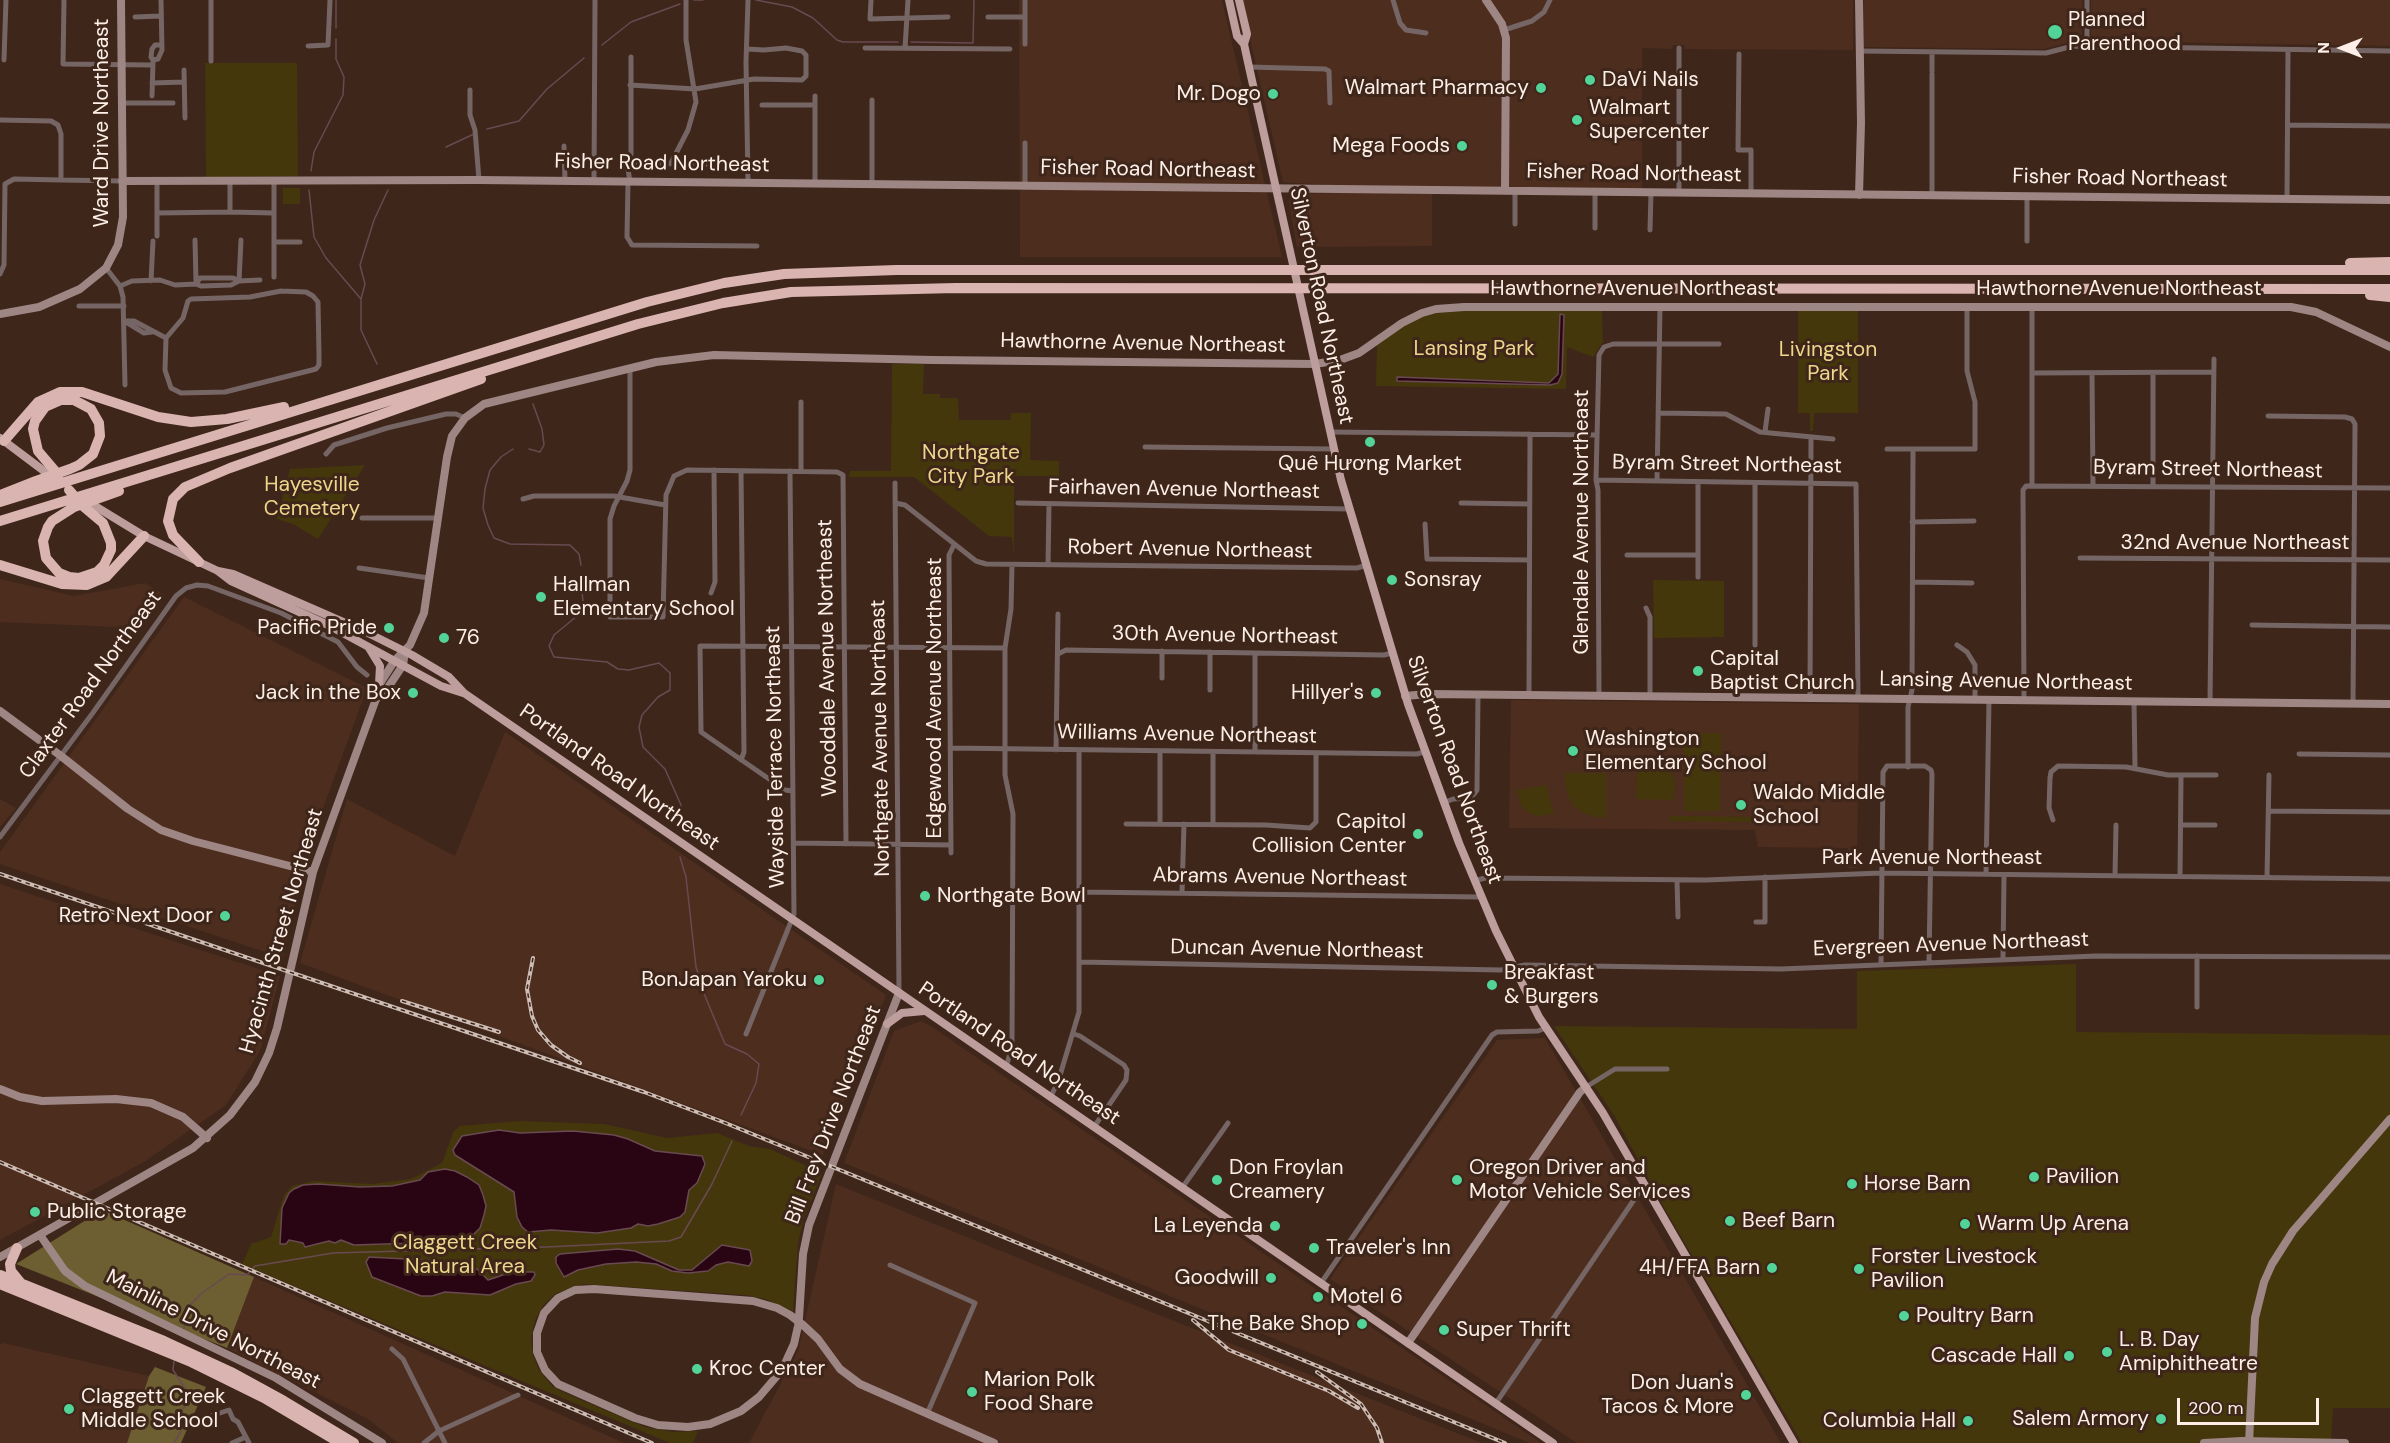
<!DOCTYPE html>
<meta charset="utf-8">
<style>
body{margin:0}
#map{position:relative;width:2390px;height:1443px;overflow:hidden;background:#3f261a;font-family:"DM Sans",sans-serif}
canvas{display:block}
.north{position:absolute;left:2312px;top:18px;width:60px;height:60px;-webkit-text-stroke:4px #3f261a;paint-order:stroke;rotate:270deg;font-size:16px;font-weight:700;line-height:24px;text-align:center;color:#fdefe8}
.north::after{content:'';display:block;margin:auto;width:21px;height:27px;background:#fdefe8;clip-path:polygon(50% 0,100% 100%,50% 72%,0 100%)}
.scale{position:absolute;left:2177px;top:1398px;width:142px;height:27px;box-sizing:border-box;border:3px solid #fdefe8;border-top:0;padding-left:8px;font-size:18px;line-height:21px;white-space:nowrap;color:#fdefe8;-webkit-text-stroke:4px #3f261a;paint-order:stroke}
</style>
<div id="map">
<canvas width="2390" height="1443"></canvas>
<div class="north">N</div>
<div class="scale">200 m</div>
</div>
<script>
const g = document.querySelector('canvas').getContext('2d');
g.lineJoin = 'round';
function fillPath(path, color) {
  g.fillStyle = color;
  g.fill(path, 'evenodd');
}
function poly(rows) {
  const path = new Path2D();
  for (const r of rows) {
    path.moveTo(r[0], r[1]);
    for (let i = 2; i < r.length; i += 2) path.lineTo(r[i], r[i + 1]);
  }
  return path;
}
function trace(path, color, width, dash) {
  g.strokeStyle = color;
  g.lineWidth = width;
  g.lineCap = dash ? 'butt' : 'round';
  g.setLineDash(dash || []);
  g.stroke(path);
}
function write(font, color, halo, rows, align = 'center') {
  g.font = font + ' "DM Sans",sans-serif';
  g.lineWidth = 6;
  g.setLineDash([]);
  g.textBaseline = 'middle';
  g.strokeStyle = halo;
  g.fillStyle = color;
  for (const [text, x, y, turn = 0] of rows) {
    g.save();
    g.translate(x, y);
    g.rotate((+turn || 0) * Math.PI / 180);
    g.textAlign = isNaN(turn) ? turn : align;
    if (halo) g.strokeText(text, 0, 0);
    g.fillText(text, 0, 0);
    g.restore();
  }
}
fillPath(poly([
 [1019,0,1222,0,1282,257,1020,257],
 [1241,0,1853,0,1853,50,1685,49,1684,45,1673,45,1672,49,1642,48,1642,189,1352,187,1283,182],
 [1864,0,2082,0,2082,42,2067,43,2044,49,1863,47],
 [2091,0,2390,0,2390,46,2094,41,2091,39],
 [1334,193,1432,193,1432,246,1297,247,1289,201,1292,194],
 [0,579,74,596,145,583,164,595,142,628,0,622],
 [184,597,367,688,306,855,283,958,0,864,0,852],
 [1511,700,1859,704,1857,868,1848,868,1848,848,1758,847,1755,830,1509,828],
 [505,732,886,995,823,1155,300,963,347,799,455,856],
 [0,799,16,808,0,827],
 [0,884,280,976,260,1051,226,1105,144,1162,0,1240],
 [921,1021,932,1027,1541,1443,1530,1443,844,1163,894,1031],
 [1545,1038,1781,1443,1577,1443,1330,1279,1497,1040],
 [836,1184,1149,1311,1482,1443,749,1443,798,1351],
 [254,1277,624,1443,398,1443,368,1419,227,1348],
 [3,1343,149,1376,127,1443,0,1443,0,1345]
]), '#4d2d1e');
fillPath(poly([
 [205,63,297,63,298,176,206,177],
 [283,188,300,188,300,204,283,204],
 [1473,310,1602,311,1603,342,1593,357,1567,347,1566,389,1376,386,1377,345,1402,326,1430,313],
 [1858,310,1858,413,1814,413,1813,431,1810,431,1810,413,1798,413,1798,311],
 [892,364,924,364,923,394,940,394,940,398,958,398,959,420,1010,420,1011,413,1031,413,1030,460,1059,461,1059,476,1014,476,1014,556,1012,537,989,536,914,477,849,477,850,471,891,471],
 [365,465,318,539,293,524,277,519,290,469],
 [1653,580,1724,581,1724,637,1654,638],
 [1684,733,1721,733,1720,811,1684,811],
 [1650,763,1669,766,1675,782,1673,800,1636,799,1637,774],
 [1565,773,1605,773,1607,777,1607,817,1595,817,1584,813,1574,806,1568,796,1565,784],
 [1546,785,1554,814,1537,816,1528,813,1522,807,1516,790],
 [1670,816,1756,817,1756,822,1670,821],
 [2076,964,2076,1032,2390,1035,2390,1408,2333,1408,2331,1443,1802,1443,1666,1211,1615,1117,1554,1026,1857,1029,1857,971],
 [519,1121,604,1124,667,1138,717,1133,749,1146,770,1149,822,1173,804,1218,798,1243,793,1311,765,1299,746,1295,583,1284,557,1293,544,1304,535,1320,531,1338,533,1355,539,1370,552,1386,567,1394,645,1427,673,1432,698,1431,693,1443,670,1443,242,1264,251,1244,271,1237,284,1195,292,1186,314,1181,372,1184,411,1179,442,1163,454,1131,460,1126]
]), '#44370b');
fillPath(poly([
 [102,1210,254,1277,227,1348,16,1264],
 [155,1367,206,1387,181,1443,127,1443,149,1376]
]), '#6e5f32');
const water = poly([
 [1560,314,1564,315,1562,374,1558,383,1550,385,1397,381,1397,377,1549,383,1558,374,1560,314],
 [499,1130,520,1133,573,1131,614,1135,628,1139,655,1151,702,1156,705,1164,697,1183,689,1190,685,1212,680,1217,658,1224,648,1226,638,1224,631,1228,597,1233,551,1230,528,1232,522,1227,517,1217,514,1192,455,1155,453,1150,462,1136,499,1130],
 [445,1169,455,1171,467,1177,479,1185,483,1195,486,1206,484,1215,480,1228,472,1236,417,1243,354,1245,341,1240,335,1243,329,1241,305,1247,303,1243,289,1240,286,1244,280,1244,282,1208,289,1193,294,1189,303,1185,318,1184,360,1187,392,1186,420,1180,428,1172,445,1169],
 [722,1245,750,1250,752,1261,749,1266,728,1262,716,1265,708,1271,688,1273,672,1271,656,1264,636,1262,606,1264,578,1270,564,1277,556,1263,556,1257,560,1254,618,1249,635,1251,679,1270,692,1270,722,1245],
 [369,1257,442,1261,477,1269,488,1280,512,1272,534,1272,535,1275,531,1281,516,1284,490,1295,445,1292,432,1296,421,1296,372,1277,366,1262,369,1257]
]);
fillPath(water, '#290412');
trace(water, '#694a52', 1.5);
trace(poly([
 [336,0,336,28],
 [694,0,703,0],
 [756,0,792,7,813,18,837,40,843,42,898,42],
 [911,42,973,43,974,0],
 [602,45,631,22,680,4],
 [487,129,519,121,547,89,584,58],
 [446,147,474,134],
 [311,171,314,152,343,95,344,77,336,59,336,39],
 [309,190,314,237,326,258,361,299],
 [377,364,361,330,361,299,365,284,360,265,374,220,388,190],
 [513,449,501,457,490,470,485,489,483,508,488,525,494,538,510,544,570,545,579,554,581,565],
 [529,449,540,452,544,445,542,429,533,404],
 [581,583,583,601,577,616,554,635,549,646,554,657,607,662,618,669,629,670,659,663,670,673,670,690,658,697,642,715,639,727,643,747,665,769,681,805,677,824],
 [680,857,686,877,696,967,705,996,725,1044,747,1054,759,1064,756,1083,741,1115],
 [183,1331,191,1304,202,1293,229,1274,247,1275,255,1266,333,1253,546,1247,669,1241,681,1237,712,1184,732,1141],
 [174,1361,173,1370,190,1396,188,1403,176,1417,181,1431,174,1443]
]), '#694a52', 1.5);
trace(poly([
 [64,0,63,64,151,65],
 [211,0,211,61],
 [748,0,746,62,748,183],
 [871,0,870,19,948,17],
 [1025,0,1025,44],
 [1393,0,1400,23,1406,30,1426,33],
 [2087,0,2087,46],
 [135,17,161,16],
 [988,17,1025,17],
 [1504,30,1532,21,1544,12,1550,0],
 [160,45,155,45,152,49,151,57,153,60,158,59,162,50,161,0],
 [308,46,328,45,330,0],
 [865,48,1010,49],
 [905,48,908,0],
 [1859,51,2046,53,2073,46,2390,51],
 [1932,52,1932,71],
 [1739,54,1738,150,1751,150,1751,194],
 [4,60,6,0],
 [1249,67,1325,69,1329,71,1330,103],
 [184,70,185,118],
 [1932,74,1932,195],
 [152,83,184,82],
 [630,85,695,89,754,79,802,80,806,76,806,55,802,51,786,48,764,50,747,49],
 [470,90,470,115,475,130,479,180],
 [152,96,153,62],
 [872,100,872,185],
 [122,103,173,103],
 [762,105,815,105],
 [0,120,51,121,58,125,61,134,61,180,14,179,5,184,4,265,0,274],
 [2288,125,2390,126],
 [564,146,565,181],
 [631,163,749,165],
 [671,163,688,130,696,102,686,40,686,0],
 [61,180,122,181],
 [157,181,157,213,230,212,230,181],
 [594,181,595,0],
 [628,182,627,237,632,245,757,246],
 [630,182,628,169,631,155,631,57],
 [815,184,815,96],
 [1025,186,1025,143],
 [1679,193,1679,48],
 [2027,196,2027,241],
 [2287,199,2288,50],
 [230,212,274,213,274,277],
 [274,213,274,181],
 [1515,224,1515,191],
 [1595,228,1595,192],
 [1650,230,1651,193],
 [157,236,157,213],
 [195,240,196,282],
 [274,242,300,242],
 [106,268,120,286,123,297,125,385],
 [151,281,153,241],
 [239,281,241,240],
 [196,284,200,278,233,278,239,281],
 [120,286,132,281,160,280,175,285,196,284,201,286,231,285,239,281,260,280],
 [281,291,306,292,313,296,318,302,319,354,319,365,316,369,225,392,181,393,171,388,165,370,166,338,183,318,188,301,191,299,250,297,281,291],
 [79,306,124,306],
 [124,321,134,321,166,338],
 [126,322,144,333,152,332],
 [630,368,630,470,627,481,614,506,610,519,610,617,663,617,666,495,674,476,687,470,837,472,843,475,846,844],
 [2032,373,2214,372],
 [2092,373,2093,486],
 [2153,373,2153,486],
 [801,402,801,471],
 [1659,413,1726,414,1760,432,1833,439],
 [2268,416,2345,417,2352,419,2355,424,2353,704],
 [1330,432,1597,435],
 [1765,432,1768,409],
 [1145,447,1334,449],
 [1887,449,1975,449,1975,402,1967,371,1967,307],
 [326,454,334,445,387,428,446,414,456,414,465,418],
 [741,471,744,752,741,760],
 [1596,480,1856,484,1858,698],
 [1657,481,1660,307],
 [1698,482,1698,577],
 [895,483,899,993],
 [2032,485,2032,307],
 [523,499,534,496,614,496,665,505],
 [895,503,905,505,976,561,986,564,1357,568,1367,565],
 [1018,503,1349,509],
 [1461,503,1529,504],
 [362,518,438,518],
 [1912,522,1974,521],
 [1425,524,1427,559,1529,560],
 [1627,555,1698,555],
 [2080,558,2390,560],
 [1048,565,1049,505],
 [359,568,429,578],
 [1913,582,1972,583],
 [711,593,715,582,714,470],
 [1646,608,1650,617,1650,696],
 [2252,625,2390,627],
 [1755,645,1755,483],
 [1957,645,1967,652,1975,665,1975,699],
 [1210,652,1210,690],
 [1255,653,1255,752],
 [1058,654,1066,650,1384,655,1392,653],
 [1162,678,1162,651],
 [1529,695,1530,434],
 [1599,696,1598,490,1596,480,1599,355,1604,347,1613,344,1719,344],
 [1810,698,1811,437],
 [2024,700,2023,490,2026,486,2390,488],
 [2134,701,2135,768],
 [2210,702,2214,359],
 [950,748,1417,754,1424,752],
 [1056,750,1058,614],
 [2299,754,2390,755],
 [1908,767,1908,707,1912,690,1913,450],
 [793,791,785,790,701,732,700,646,1005,648],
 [1443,803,1453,799,1471,798,1477,790,1478,695],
 [2269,811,2390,812],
 [2053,820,2049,808,2050,778,2051,772,2058,766,2126,767,2168,775,2216,775],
 [1126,824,1266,825,1310,828,1316,822,1316,753],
 [1160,824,1160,751],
 [1213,825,1213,752],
 [2181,825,2215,825],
 [0,837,92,714,176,596,186,588,197,585,208,586,281,613,338,642,357,667,367,675],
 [794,843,951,845],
 [951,853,949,555,954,545],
 [1986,874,1989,700],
 [2115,875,2116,825],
 [2180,877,2181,776],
 [2267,878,2269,775],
 [1677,880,1678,917],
 [1474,881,1485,878,1706,880,1881,873,2390,879],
 [1080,892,1480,897],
 [1182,893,1184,824],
 [1756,922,1765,922,1765,877],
 [2003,958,2004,875],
 [1079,962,1501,970,1525,965,1781,969,2096,956,2390,957],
 [1881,964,1883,772,1887,766,1925,766,1931,770,1932,774,1929,962],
 [2197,1007,2197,956],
 [746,1034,794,914,790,471],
 [1074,1034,1080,1036,1124,1065,1127,1070,1126,1080,1094,1127],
 [1006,1067,1012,1047,1013,814,1005,775,1005,648,1011,609,1012,565],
 [1586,1087,1615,1069,1667,1069],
 [1050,1098,1058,1082,1079,1012,1079,750],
 [1182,1188,1228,1123],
 [890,1265,975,1303,927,1414],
 [1321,1283,1492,1035,1497,1032,1538,1031,1546,1028],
 [392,1349,403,1359,445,1443],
 [1496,1403,1644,1185],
 [208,1417,229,1410,233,1419,238,1422,249,1443],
 [232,1443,246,1437],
 [424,1443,439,1431,518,1395]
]), '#756665', 5);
trace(poly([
 [1486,0,1502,24,1506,38,1505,190],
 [122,181,479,180,2390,200],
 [1859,195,1861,123,1859,0],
 [0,314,39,307,80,289,106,268,118,245,123,217,121,0],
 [1405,696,1428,694,2390,704],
 [376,699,385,692,403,665,405,652],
 [0,711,61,756,128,809,161,830,193,841,313,872],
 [899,993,809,1225,803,1254,799,1318,798,1326,794,1344,782,1370,759,1397,741,1411,710,1424,688,1427,658,1425,635,1418,558,1384,545,1370,537,1352,537,1333,544,1313,558,1298,575,1290,594,1289,753,1301,777,1308,790,1315,803,1325,818,1339,840,1369,860,1384,994,1443],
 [0,1089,20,1097,42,1101,116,1099,151,1103,183,1117,207,1138],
 [40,1235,65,1271,85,1286,276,1378,382,1443],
 [0,1257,193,1148,230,1115,255,1082,269,1053,277,1028,313,872,376,699,377,688,395,660,410,645,424,613,447,457,452,436,465,418,484,404,656,362,714,355,933,360,1315,364,1340,360,1359,353,1402,323,1422,313,1436,309,1464,307,2291,307,2316,312,2390,347],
 [1408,1343,1580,1092,1586,1087],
 [2204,1443,2242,1441,2345,1443],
 [2249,1443,2255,1318,2264,1282,2272,1264,2293,1231,2390,1119]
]), '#9e8684', 8);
trace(poly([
 [1229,0,1237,36,1244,44,1249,67,1341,480,1408,704,1459,843,1496,931,1539,1017,1603,1113,1794,1443],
 [1239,0,1247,34,1244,44],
 [0,438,52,477],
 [85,500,144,536,218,571,231,581,328,625,441,686,463,693],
 [218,571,233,574,366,632,412,655,449,677,464,693,1553,1443],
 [369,648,380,666,379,684],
 [887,1024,902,1013,924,1011]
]), '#bd9e9c', 8);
trace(poly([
 [2350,263,2390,262],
 [2370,295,2390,297],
 [4,441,38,402,60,392,82,392,158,417,191,422,227,419,284,407],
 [69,490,84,507,103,523,111,543,111,550,104,565,97,572,79,578,69,577,59,573,46,558,43,541,48,527,52,521,74,507,119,491],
 [0,495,36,481,70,469,79,465,93,454,100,436,99,423,91,409,74,400,61,400,45,407,35,421,33,429,38,451,55,471,60,483],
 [0,502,647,302,724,283,784,274,896,270,2390,270],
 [0,521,638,324,723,303,791,292,956,288,2390,289],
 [199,562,173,535,168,521,173,499,185,487,230,468,481,379],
 [0,565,62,584,87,585,106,577,144,536],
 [17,1248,10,1264,11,1271,20,1282],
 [0,1275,164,1341,231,1372,284,1401,354,1443],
 [0,1284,189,1361,264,1398,340,1443]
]), '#d9b4b1', 10);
const rail = poly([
 [0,874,644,1092,723,1122,1505,1443],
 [533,958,527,989,532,1016,538,1030,551,1045,568,1057,580,1063],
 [402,1001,499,1032],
 [0,1162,652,1443],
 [1193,1320,1229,1350,1329,1391,1358,1408],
 [1317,1372,1361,1404,1377,1428,1382,1443]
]);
trace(rail, '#cebdb5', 4);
trace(rail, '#3f261a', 1.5, [4.5]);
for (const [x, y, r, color] of [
 [2055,32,8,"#52d397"],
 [1590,80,6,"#52d397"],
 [1541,88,6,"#52d397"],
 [1273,94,6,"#52d397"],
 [1577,120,6,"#52d397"],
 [1462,146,6,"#52d397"],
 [1370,442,6,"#52d397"],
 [1392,580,6,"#52d397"],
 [541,597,6,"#52d397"],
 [389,628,6,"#52d397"],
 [444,638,6,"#52d397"],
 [1698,671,6,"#52d397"],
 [413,693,6,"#52d397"],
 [1376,693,6,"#52d397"],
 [1573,751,6,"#52d397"],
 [1741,805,6,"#52d397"],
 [1418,834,6,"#52d397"],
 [925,896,6,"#52d397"],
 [225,916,6,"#52d397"],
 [819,980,6,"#52d397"],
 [1492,985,6,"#52d397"],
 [2034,1177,6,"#52d397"],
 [1217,1180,6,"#52d397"],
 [1457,1180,6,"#52d397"],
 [1852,1184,6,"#52d397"],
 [35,1212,6,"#52d397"],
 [1730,1221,6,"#52d397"],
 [1965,1224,6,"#52d397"],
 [1275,1226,6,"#52d397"],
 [1314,1248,6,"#52d397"],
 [1772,1268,6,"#52d397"],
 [1859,1269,6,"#52d397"],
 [1271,1278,6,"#52d397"],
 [1318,1297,6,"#52d397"],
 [1904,1316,6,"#52d397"],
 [1362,1324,6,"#52d397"],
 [1444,1330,6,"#52d397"],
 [2107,1352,6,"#52d397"],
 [2069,1356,6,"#52d397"],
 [697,1369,6,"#52d397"],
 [972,1392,6,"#52d397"],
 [1746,1395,6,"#52d397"],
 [69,1409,6,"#52d397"],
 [2161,1419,6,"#52d397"],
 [1968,1421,6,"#52d397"]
]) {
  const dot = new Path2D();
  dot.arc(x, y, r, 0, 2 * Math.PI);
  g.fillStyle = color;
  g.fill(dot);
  trace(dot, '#3f261a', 2);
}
write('21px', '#fdefe8', '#3f261a', [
 ["Planned",2068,20],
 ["Parenthood",2068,44],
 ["DaVi Nails",1602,80],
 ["Walmart Pharmacy",1529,88,"right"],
 ["Mr. Dogo",1261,94,"right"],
 ["Walmart",1589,108],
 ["Supercenter",1589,132],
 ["Mega Foods",1450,146,"right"],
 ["Quê Hương Market",1370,464,"center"],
 ["Sonsray",1404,580],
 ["Hallman",553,585],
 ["Elementary School",553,609],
 ["Pacific Pride",377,628,"right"],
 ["76",456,638],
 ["Capital",1710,659],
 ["Baptist Church",1710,683],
 ["Jack in the Box",401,693,"right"],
 ["Hillyer's",1364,693,"right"],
 ["Washington",1585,739],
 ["Elementary School",1585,763],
 ["Waldo Middle",1753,793],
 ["School",1753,817],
 ["Capitol",1406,822,"right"],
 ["Collision Center",1406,846,"right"],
 ["Northgate Bowl",937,896],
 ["Retro Next Door",213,916,"right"],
 ["Breakfast",1504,973],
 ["& Burgers",1504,997],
 ["BonJapan Yaroku",807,980,"right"],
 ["Don Froylan",1229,1168],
 ["Creamery",1229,1192],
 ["Oregon Driver and",1469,1168],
 ["Motor Vehicle Services",1469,1192],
 ["Pavilion",2046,1177],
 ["Horse Barn",1864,1184],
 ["Public Storage",47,1212],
 ["Beef Barn",1742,1221],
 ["Warm Up Arena",1977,1224],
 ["La Leyenda",1263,1226,"right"],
 ["Traveler's Inn",1326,1248],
 ["Forster Livestock",1871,1257],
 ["Pavilion",1871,1281],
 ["4H/FFA Barn",1760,1268,"right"],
 ["Goodwill",1259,1278,"right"],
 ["Motel 6",1330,1297],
 ["Poultry Barn",1916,1316],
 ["The Bake Shop",1350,1324,"right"],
 ["Super Thrift",1456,1330],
 ["L. B. Day",2119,1340],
 ["Amiphitheatre",2119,1364],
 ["Cascade Hall",2057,1356,"right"],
 ["Kroc Center",709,1369],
 ["Marion Polk",984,1380],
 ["Food Share",984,1404],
 ["Don Juan's",1734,1383,"right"],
 ["Tacos & More",1734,1407,"right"],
 ["Claggett Creek",81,1397],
 ["Middle School",81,1421],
 ["Salem Armory",2149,1419,"right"],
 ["Columbia Hall",1956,1421,"right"]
], 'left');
write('21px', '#fdefe8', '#3f261a', [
 ["Ward Drive Northeast",102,123,-90],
 ["Fisher Road Northeast",662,164,1],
 ["Fisher Road Northeast",1148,170,1],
 ["Fisher Road Northeast",1634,174,1],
 ["Fisher Road Northeast",2120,179,1],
 ["Hawthorne Avenue Northeast",1633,289],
 ["Hawthorne Avenue Northeast",2119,289],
 ["Silverton Road Northeast",1321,306,78],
 ["Hawthorne Avenue Northeast",1143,344,1],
 ["Byram Street Northeast",1727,465,1],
 ["Byram Street Northeast",2208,470,1],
 ["Fairhaven Avenue Northeast",1184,490,1],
 ["Glendale Avenue Northeast",1582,522,-90],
 ["32nd Avenue Northeast",2235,543],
 ["Robert Avenue Northeast",1190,550,1],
 ["30th Avenue Northeast",1225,636,1],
 ["Wooddale Avenue Northeast",828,658,-91],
 ["Lansing Avenue Northeast",2006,682,1],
 ["Claxter Road Northeast",91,685,-54],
 ["Edgewood Avenue Northeast",935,698,-90],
 ["Williams Avenue Northeast",1187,735,1],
 ["Northgate Avenue Northeast",881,738,-91],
 ["Wayside Terrace Northeast",776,757,-91],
 ["Silverton Road Northeast",1454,770,70],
 ["Portland Road Northeast",619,778,35],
 ["Park Avenue Northeast",1932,858],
 ["Abrams Avenue Northeast",1280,878,1],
 ["Hyacinth Street Northeast",282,931,-74],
 ["Evergreen Avenue Northeast",1951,945,-2],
 ["Duncan Avenue Northeast",1297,950,1],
 ["Portland Road Northeast",1019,1054,34],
 ["Bill Frey Drive Northeast",834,1115,-69],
 ["Mainline Drive Northeast",213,1330,27]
]);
write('21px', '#eed68d', '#3f261a', [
 ["Lansing Park",1474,349],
 ["Livingston",1828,350],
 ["Park",1828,374],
 ["Northgate",971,453],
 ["City Park",971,477],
 ["Hayesville",312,485],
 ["Cemetery",312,509],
 ["Claggett Creek",465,1243],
 ["Natural Area",465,1267]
]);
</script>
